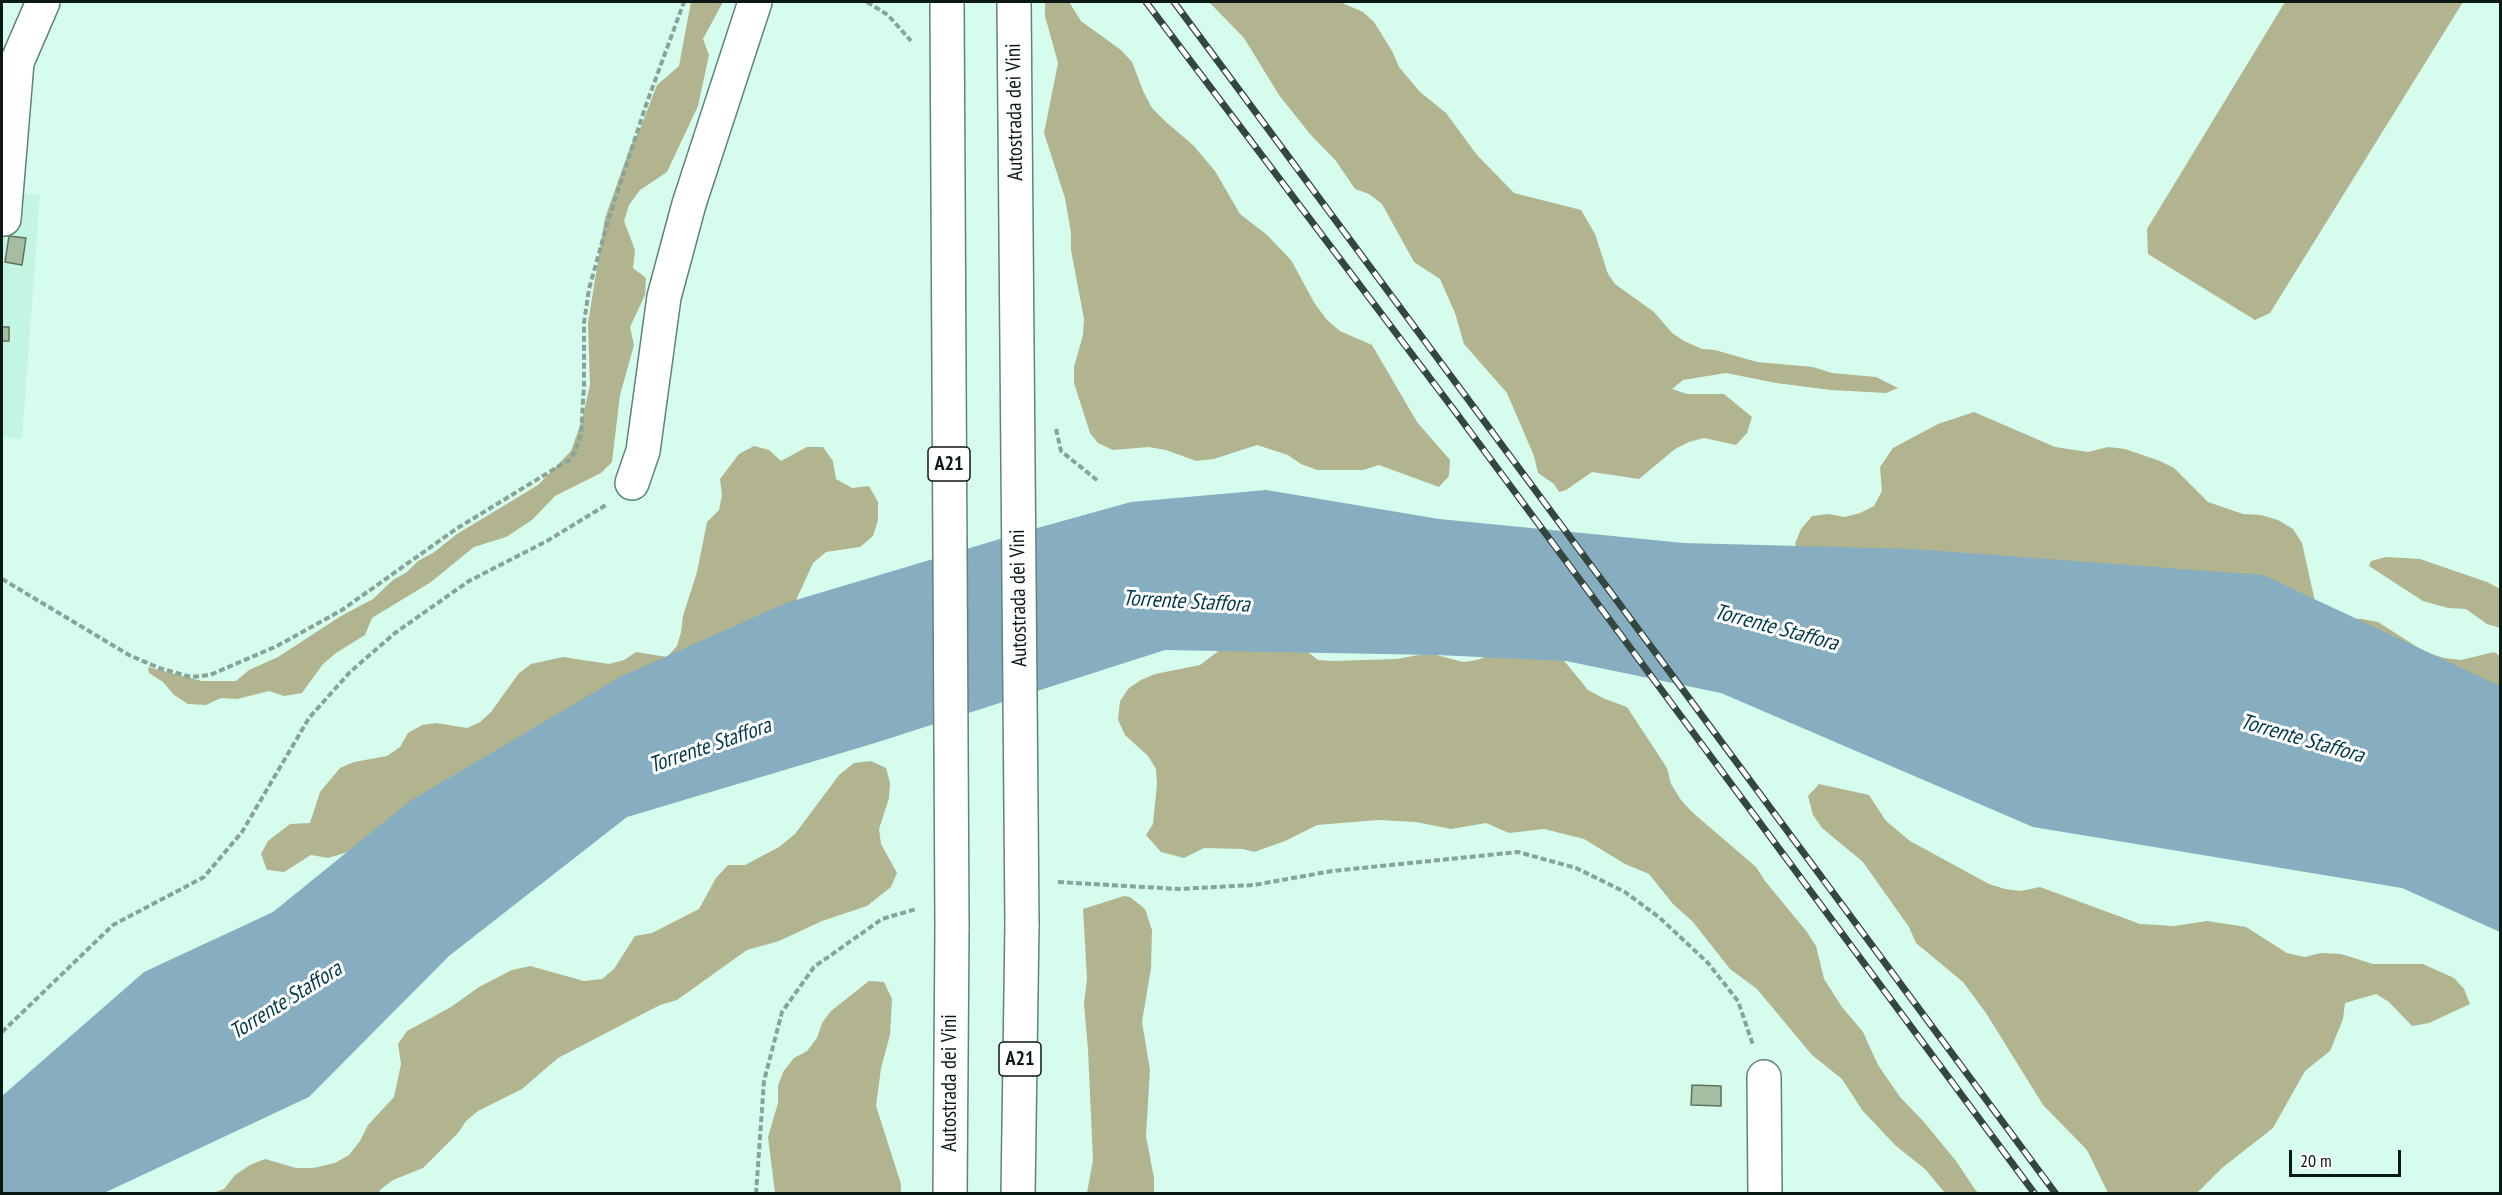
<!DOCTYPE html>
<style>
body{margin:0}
#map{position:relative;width:2502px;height:1195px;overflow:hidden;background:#d5fced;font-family:"PT Sans Narrow",sans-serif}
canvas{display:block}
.frame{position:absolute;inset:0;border:3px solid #0a1914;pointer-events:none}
.scale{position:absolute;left:2289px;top:1150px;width:112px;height:27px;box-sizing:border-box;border:3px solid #0a1914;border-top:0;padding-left:8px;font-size:18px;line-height:21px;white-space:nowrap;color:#0a1914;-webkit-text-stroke:4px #fff;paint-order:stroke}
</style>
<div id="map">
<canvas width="2502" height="1195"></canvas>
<div class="frame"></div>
<div class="scale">20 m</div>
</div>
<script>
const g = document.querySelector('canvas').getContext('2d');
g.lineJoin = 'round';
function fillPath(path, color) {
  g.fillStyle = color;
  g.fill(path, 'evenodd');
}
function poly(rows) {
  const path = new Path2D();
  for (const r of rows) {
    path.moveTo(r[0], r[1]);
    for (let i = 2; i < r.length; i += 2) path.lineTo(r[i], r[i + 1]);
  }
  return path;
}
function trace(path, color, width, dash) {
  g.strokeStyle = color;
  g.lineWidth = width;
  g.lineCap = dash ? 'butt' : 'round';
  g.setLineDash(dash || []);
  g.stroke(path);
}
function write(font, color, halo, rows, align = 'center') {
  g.font = font + ' "PT Sans Narrow",sans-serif';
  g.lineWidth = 6;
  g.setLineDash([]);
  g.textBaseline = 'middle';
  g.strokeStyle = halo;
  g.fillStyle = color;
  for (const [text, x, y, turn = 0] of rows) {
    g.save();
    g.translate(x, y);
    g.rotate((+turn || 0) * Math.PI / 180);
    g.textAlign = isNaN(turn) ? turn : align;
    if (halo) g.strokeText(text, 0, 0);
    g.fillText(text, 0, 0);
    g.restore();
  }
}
fillPath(poly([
 [2,192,40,195,22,439,2,437]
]), '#c4f5e2');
fillPath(poly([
 [691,2,723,2,703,39,709,55,698,106,667,172,640,190,629,205,624,221,635,250,633,268,646,278,645,295,630,327,634,345,620,395,612,462,601,473,555,496,532,520,506,537,474,547,431,582,372,618,365,635,336,653,323,664,302,693,284,696,269,691,237,699,221,698,206,705,188,704,174,695,163,682,149,673,148,667,202,681,236,681,249,670,278,657,341,616,373,599,393,580,407,572,418,561,433,553,457,534,538,485,571,451,582,420,590,385,588,323,605,218,631,145,640,129,657,85,679,66],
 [1045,2,1069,2,1081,21,1121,50,1132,62,1144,93,1152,108,1166,122,1193,145,1215,171,1240,214,1267,235,1291,260,1315,304,1327,320,1340,331,1372,345,1417,422,1450,460,1449,476,1439,487,1379,465,1363,470,1317,470,1301,464,1288,455,1257,445,1214,459,1196,461,1166,450,1149,447,1113,450,1098,443,1090,433,1074,383,1074,367,1083,335,1084,319,1071,250,1071,233,1065,198,1044,133,1058,63,1045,16],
 [1209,2,1340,2,1363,12,1374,22,1392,51,1399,67,1420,92,1446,113,1477,155,1514,193,1581,210,1595,234,1608,274,1615,284,1654,312,1672,333,1684,341,1702,349,1715,350,1757,362,1813,367,1832,373,1876,377,1898,388,1886,393,1831,390,1776,383,1726,373,1683,380,1672,389,1687,394,1724,394,1752,417,1747,433,1736,445,1704,438,1689,442,1675,449,1639,479,1592,472,1566,490,1559,492,1554,484,1538,473,1534,456,1507,393,1464,344,1455,313,1440,279,1414,262,1382,204,1369,194,1355,189,1336,161,1310,134,1279,95,1244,38],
 [2285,2,2463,2,2270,313,2255,320,2148,254,2147,229],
 [1974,412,2055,447,2088,452,2108,447,2125,449,2160,461,2174,468,2208,502,2243,514,2261,515,2278,520,2293,529,2302,543,2316,606,2329,618,2362,619,2378,622,2425,652,2444,658,2461,660,2494,652,2500,656,2500,756,1803,558,1795,544,1801,529,1812,516,1828,514,1845,517,1860,513,1874,506,1882,491,1880,467,1893,448,1938,424],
 [754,446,769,450,781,461,807,447,823,447,833,461,836,479,852,488,869,486,878,502,878,520,873,536,860,547,826,552,813,563,797,598,784,646,345,853,328,858,311,855,284,872,267,870,261,854,268,841,290,824,310,823,320,792,340,768,354,762,387,756,400,747,408,733,422,725,436,723,467,728,480,722,491,712,519,673,531,664,563,657,609,664,624,660,636,652,667,657,677,646,681,632,683,616,697,572,707,522,719,510,722,495,720,479,739,454],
 [2386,557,2420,559,2487,582,2500,589,2500,628,2487,624,2466,609,2448,608,2423,601,2369,566,2371,561],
 [1290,638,1318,660,1332,661,1397,659,1429,653,1463,662,1477,660,1493,654,1555,653,1566,663,1588,690,1605,699,1627,707,1667,768,1671,784,1681,800,1692,812,1756,867,1765,881,1807,932,1816,946,1824,979,1842,1007,1863,1032,1878,1065,1900,1097,1924,1122,1956,1161,1976,1191,1980,1193,1945,1193,1925,1169,1896,1146,1862,1110,1842,1079,1812,1055,1757,989,1730,969,1693,922,1673,904,1649,874,1625,864,1584,839,1544,829,1509,833,1486,823,1451,829,1416,822,1378,820,1317,825,1285,841,1254,852,1243,849,1204,848,1184,858,1161,852,1146,835,1153,824,1157,784,1156,769,1148,756,1125,735,1118,720,1120,701,1129,688,1141,680,1155,674,1200,665,1224,647],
 [871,761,886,768,890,783,889,798,879,829,881,844,897,873,891,887,867,906,822,921,779,941,747,950,677,1000,660,1005,558,1058,522,1089,478,1111,466,1121,458,1133,423,1168,393,1180,381,1189,379,1193,213,1193,224,1189,235,1175,250,1165,265,1159,296,1168,313,1168,335,1163,349,1155,360,1141,368,1125,394,1097,401,1064,398,1044,407,1031,451,1007,479,987,512,970,530,966,584,981,602,979,614,969,635,936,652,933,699,909,716,878,728,865,745,865,779,847,795,834,839,775,854,763],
 [1819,784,1869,795,1886,821,1910,841,1989,884,2005,889,2021,891,2040,887,2140,924,2174,926,2207,921,2246,927,2287,953,2305,957,2321,953,2341,954,2373,964,2423,964,2454,978,2464,989,2470,1004,2429,1023,2412,1026,2389,1002,2376,994,2345,1003,2343,1019,2330,1051,2305,1071,2273,1128,2222,1168,2197,1193,2108,1193,2087,1150,2043,1105,1986,1013,1963,982,1916,943,1909,927,1863,862,1822,828,1813,815,1808,796],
 [1124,896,1130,897,1145,909,1152,930,1151,968,1142,1022,1150,1070,1146,1136,1154,1178,1154,1193,1087,1193,1093,1160,1088,1050,1084,1004,1087,978,1083,909],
 [869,981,884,982,892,999,890,1035,881,1068,876,1106,901,1184,901,1193,775,1193,768,1137,778,1103,778,1086,783,1072,794,1058,807,1051,817,1038,822,1023,831,1011]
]), '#b1b48f');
fillPath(poly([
 [1266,490,1439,519,1684,543,1913,549,2263,575,2500,686,2500,932,2402,888,2033,827,1721,693,1566,661,1437,655,1165,650,875,743,627,817,449,956,309,1097,104,1193,2,1193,2,1096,144,972,273,912,410,801,620,677,786,603,1030,530,1131,502]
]), '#86adc0');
const building = poly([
 [9,236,26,238,22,265,5,262,9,236],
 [2,327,9,327,9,341,2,341,2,327],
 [1692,1085,1721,1086,1721,1106,1691,1105,1692,1085]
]);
fillPath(building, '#a7bda2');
trace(building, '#5e725a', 1.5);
const minor = poly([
 [4,219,17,62,43,2],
 [632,483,643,451,664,297,689,204,755,2],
 [1764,1077,1765,1194]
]);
const highway = poly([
 [950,1194,952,927],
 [1018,1194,1022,924]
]);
trace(minor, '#608476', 36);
trace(highway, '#608476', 36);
trace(poly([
 [867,2,888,15,911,41],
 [1056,429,1061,451,1098,481],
 [2,579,129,655,159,668,191,677,210,675,277,646,342,610,456,529,569,460,575,452,581,435,584,385,584,323,589,289,608,221,646,105,684,2],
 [1058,882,1178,889,1254,885,1332,871,1518,852,1576,868,1625,892,1660,918,1708,963,1738,1001,1753,1045],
 [2,1032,113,925,204,877,242,832,309,718,350,672,395,633,469,581,547,541,606,505],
 [756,1194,764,1081,782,1012,814,967,882,919,916,909]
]), '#87a499', 4, [6, 3]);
trace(minor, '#fff', 33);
trace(highway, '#fff', 33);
const rail = poly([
 [1146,2,1457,414,2035,1194],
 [1174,2,2056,1194]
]);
trace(rail, '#334740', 7);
trace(rail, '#fff', 4.5, [14]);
const highwayBridge = poly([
 [947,2,952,927],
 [1014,2,1022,924]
]);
trace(highwayBridge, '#608476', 36, []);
trace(highwayBridge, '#fff', 33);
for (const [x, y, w] of [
 [949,464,42],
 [1020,1059,42]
]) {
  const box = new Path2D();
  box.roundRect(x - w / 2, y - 17, w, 34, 4.5);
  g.fillStyle = '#fff';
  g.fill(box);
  trace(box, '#0a1914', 1.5);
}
write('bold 20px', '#0a1914', null, [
 ["A21",949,464],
 ["A21",1020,1059]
]);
write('21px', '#0a1914', '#fff', [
 ["Autostrada dei Vini",1015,112,-91],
 ["Autostrada dei Vini",1019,598,-91],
 ["Autostrada dei Vini",950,1083,-90]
]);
write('italic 22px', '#00394d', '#fff', [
 ["Torrente Staffora",1186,602,3],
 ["Torrente Staffora",1776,628,15],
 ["Torrente Staffora",2302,739,16],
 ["Torrente Staffora",710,746,-19],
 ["Torrente Staffora",286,1001,-32]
]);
</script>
